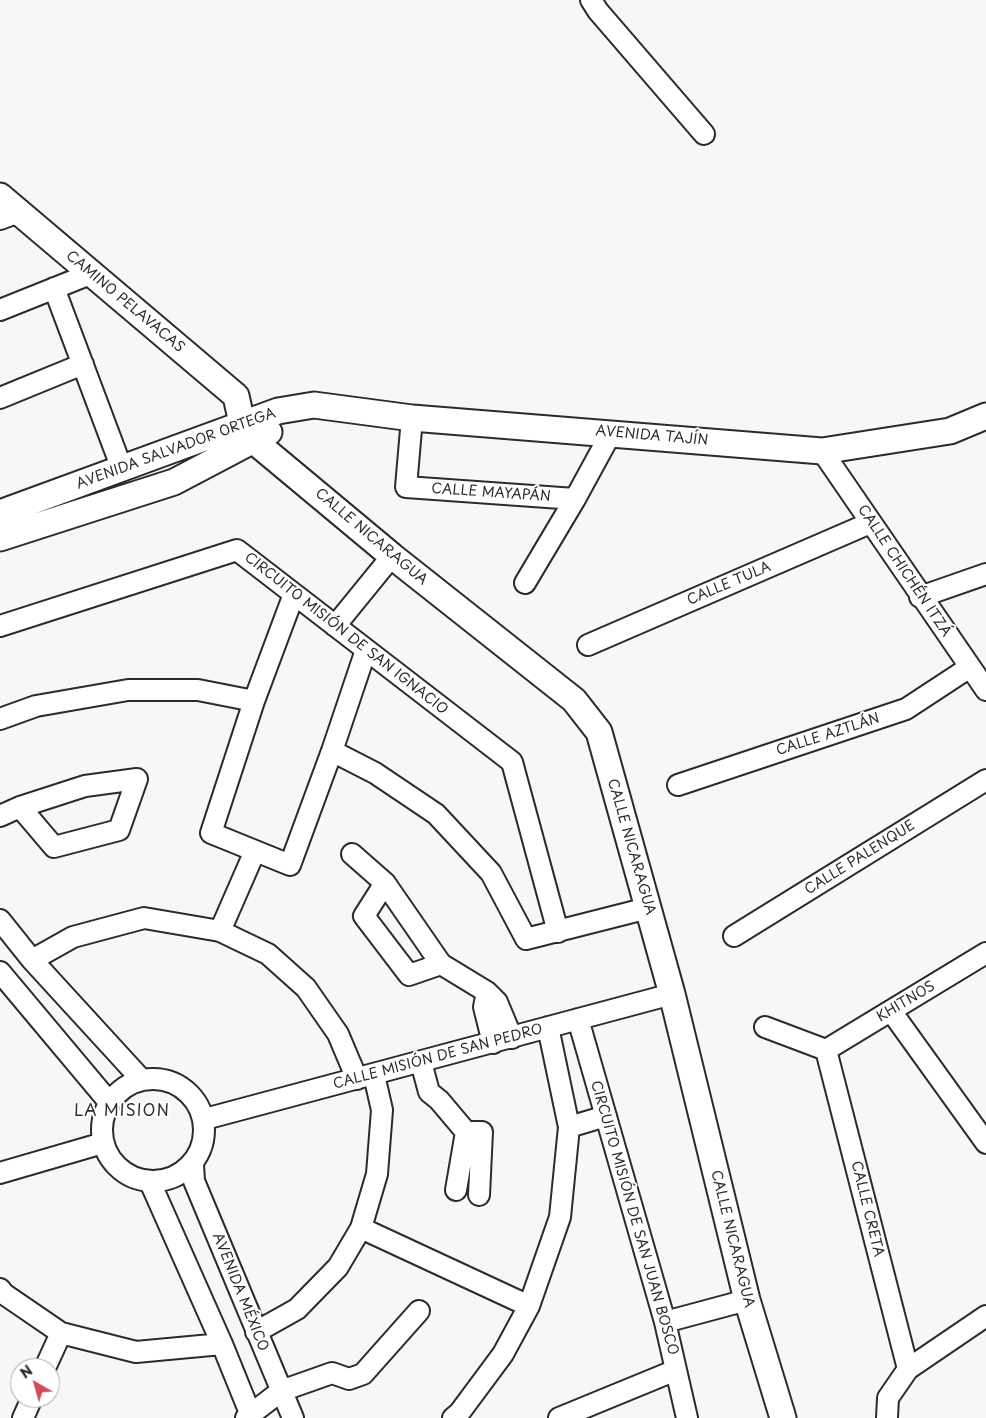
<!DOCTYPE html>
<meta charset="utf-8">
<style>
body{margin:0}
#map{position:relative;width:986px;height:1418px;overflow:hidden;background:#f7f7f7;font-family:"Playpen Sans",sans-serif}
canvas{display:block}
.north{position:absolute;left:10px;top:1358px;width:50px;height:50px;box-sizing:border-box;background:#fff;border:1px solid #aaa;border-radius:50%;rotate:322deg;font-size:14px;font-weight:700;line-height:20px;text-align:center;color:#2b2b2b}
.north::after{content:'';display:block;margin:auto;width:18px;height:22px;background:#d1495b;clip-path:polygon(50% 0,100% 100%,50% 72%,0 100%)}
</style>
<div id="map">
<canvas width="986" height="1418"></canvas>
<div class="north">N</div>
</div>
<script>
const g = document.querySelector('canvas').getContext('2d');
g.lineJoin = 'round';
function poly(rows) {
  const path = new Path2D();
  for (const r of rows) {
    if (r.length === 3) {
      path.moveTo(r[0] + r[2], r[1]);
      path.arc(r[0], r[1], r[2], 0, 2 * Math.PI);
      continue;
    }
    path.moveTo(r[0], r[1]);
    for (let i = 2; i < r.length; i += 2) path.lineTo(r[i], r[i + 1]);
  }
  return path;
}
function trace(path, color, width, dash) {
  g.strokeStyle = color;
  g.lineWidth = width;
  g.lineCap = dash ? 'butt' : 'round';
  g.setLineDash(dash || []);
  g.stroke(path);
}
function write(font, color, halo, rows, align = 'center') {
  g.font = font + ' "Playpen Sans",sans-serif';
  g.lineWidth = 4;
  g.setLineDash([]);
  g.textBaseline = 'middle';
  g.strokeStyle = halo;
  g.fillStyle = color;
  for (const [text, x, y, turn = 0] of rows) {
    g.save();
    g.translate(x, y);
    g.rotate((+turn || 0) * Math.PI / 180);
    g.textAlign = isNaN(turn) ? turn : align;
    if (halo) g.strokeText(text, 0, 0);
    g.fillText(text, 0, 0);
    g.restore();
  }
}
const minor = poly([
 [591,0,598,11,704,134],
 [0,219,19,212],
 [54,288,122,469],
 [0,310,90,274],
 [0,398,83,364],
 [412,418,406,487,575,499],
 [822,451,986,690],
 [525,583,575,499,611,433],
 [294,594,254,701,211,833,290,865,332,751,366,650],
 [920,597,986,574],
 [0,626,237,550,512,762,558,932],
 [335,626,392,556],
 [588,645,870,523],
 [0,719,36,706,128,690,198,690,254,701],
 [332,751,375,773,436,814,491,873,526,939,648,908],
 [678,785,906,709,970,667],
 [0,816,20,807,85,786,137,779,119,830,54,847,20,807],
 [352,854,385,883,441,964,487,992,497,1002,512,1038],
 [385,883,364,916,409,975,441,964],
 [0,920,32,960,141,1079],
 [220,931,255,851],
 [734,936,986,780],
 [32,960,73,937,144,918,220,931,268,954,306,988,338,1034,357,1079],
 [0,972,109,1102],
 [487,992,484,1007,493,1043],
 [891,1011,986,1143],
 [578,1019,665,1322,687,1418],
 [765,1027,826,1050],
 [826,1050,908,1369],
 [826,1050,986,953],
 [421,1062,429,1092,439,1100,466,1132,482,1132,479,1195],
 [153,1130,51],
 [205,1119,672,994],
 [569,1127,606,1116],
 [193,1165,194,1181,293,1418],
 [0,1173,103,1143],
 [150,1182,222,1344,252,1418],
 [456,1190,466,1132],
 [361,1228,529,1306],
 [0,1289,4,1294,61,1333,136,1352,222,1344],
 [665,1322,747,1300],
 [256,1332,297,1309,338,1267,361,1228,377,1174,382,1110,374,1075],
 [45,1368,61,1333],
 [23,1418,32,1398],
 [246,1418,281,1391,332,1373,349,1379,363,1374,419,1311],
 [453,1418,460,1412,503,1354,529,1306,560,1217,569,1127,548,1027],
 [559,1418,676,1370],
 [887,1418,888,1398,908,1369,986,1316]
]);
const major = poly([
 [0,196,236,396,240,414,254,441,392,556,574,700,599,732,672,994,747,1300,783,1418],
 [0,513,278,411,314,405,412,418,822,451,950,431,986,416],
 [0,538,174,482,269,432]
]);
trace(minor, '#2b2b2b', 24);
trace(major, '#2b2b2b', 29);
trace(minor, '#fff', 20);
trace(major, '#fff', 25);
write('14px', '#2b2b2b', '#fff', [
 ["CAMINO PELAVACAS",125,302,40],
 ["AVENIDA TAJÍN",652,436,5],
 ["AVENIDA SALVADOR ORTEGA",176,449,-20],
 ["CALLE MAYAPÁN",491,493,4],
 ["CALLE NICARAGUA",371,537,40],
 ["CALLE CHICHÉN ITZÁ",904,571,56],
 ["CALLE TULA",729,584,-23],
 ["CIRCUITO MISIÓN DE SAN IGNACIO",346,634,38],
 ["CALLE AZTLÁN",828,735,-18],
 ["CALLE NICARAGUA",631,847,74],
 ["CALLE PALENQUE",860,858,-32],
 ["KHITNOS",906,1002,-31],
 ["CALLE MISIÓN DE SAN PEDRO",438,1057,-15],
 ["CALLE CRETA",867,1209,76],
 ["CIRCUITO MISIÓN DE SAN JUAN BOSCO",634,1218,74],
 ["CALLE NICARAGUA",732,1239,76],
 ["AVENIDA MÉXICO",240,1292,68]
]);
g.letterSpacing = '1px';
write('16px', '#2b2b2b', '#fff', [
 ["LA MISION",122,1112]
]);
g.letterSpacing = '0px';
</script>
